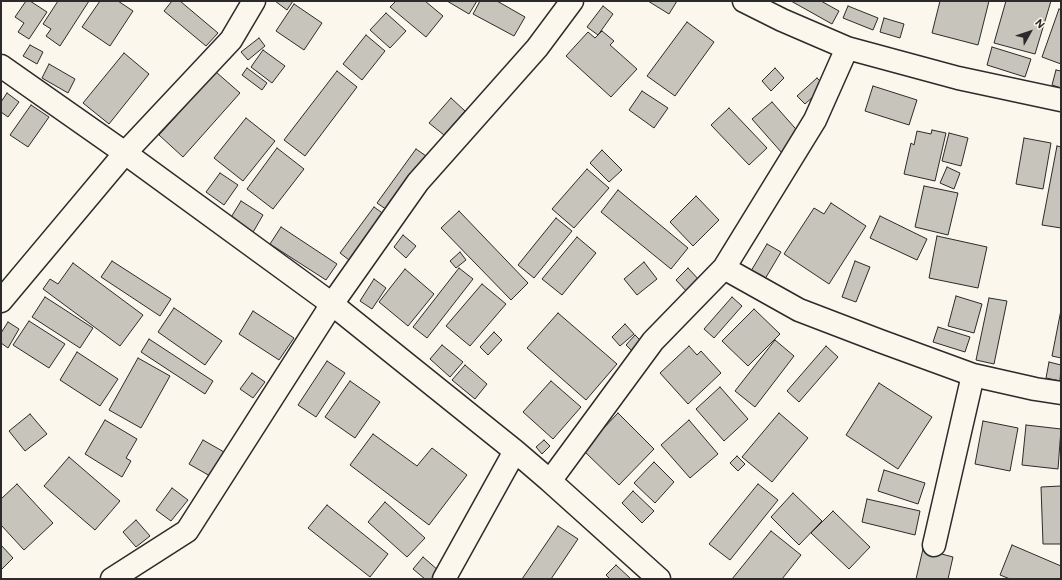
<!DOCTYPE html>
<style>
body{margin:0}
#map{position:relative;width:1062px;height:580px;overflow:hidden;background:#fbf7ec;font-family:"Balsamiq Sans",sans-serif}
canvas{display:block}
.frame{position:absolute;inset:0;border:2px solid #2b2b2b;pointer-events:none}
.north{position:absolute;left:1010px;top:12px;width:40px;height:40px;-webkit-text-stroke:3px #fbf7ec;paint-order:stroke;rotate:50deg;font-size:11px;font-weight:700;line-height:16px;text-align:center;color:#2b2b2b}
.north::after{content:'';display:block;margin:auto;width:14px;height:18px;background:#2b2b2b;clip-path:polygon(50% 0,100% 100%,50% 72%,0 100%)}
</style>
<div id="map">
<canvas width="1062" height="580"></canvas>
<div class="frame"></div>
<div class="north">N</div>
</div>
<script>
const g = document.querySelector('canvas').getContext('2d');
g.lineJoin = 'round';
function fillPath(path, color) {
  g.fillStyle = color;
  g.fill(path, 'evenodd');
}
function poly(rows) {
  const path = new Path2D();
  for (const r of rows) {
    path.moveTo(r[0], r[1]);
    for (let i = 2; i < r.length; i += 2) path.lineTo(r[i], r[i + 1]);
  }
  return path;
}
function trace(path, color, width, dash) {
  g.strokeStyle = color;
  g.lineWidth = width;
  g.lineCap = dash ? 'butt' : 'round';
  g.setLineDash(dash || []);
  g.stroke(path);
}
const building = poly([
 [26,1,30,1,47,12,29,39,18,32,24,23,15,17,26,1],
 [58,1,89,1,60,46,46,36,51,29,43,24,58,1],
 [100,1,118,1,133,11,110,46,82,27,100,1],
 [172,1,180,1,218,33,206,46,164,11,172,1],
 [275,1,293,1,287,10,275,1],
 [396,1,425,1,443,16,426,37,390,7,396,1],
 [447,1,477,1,469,14,447,1],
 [480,1,497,1,525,17,514,36,473,14,480,1],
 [648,1,677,1,669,14,648,1],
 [791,1,821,1,839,11,832,24,791,1],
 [940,1,989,1,978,45,932,33,940,1],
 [1006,1,1051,1,1035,54,994,43,1006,1],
 [294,4,322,23,304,50,276,31,294,4],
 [603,6,613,14,598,35,587,27,603,6],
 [848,6,878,18,873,30,843,18,848,6],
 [1059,9,1061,10,1061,64,1042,57,1059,9],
 [386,13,406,31,390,48,370,30,386,13],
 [884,18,904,24,900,38,880,32,884,18],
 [687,22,714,42,675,96,647,76,687,22],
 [602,31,614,41,610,45,637,69,611,97,566,56,588,32,595,38,602,31],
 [366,35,385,51,362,80,343,64,366,35],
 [259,38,265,46,248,60,241,52,259,38],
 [30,45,43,52,37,64,23,56,30,45],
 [992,47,1031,59,1025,77,987,65,992,47],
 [263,50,285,66,272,83,251,67,263,50],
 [124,53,149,74,109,124,83,103,124,53],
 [49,64,75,79,68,93,42,78,49,64],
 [247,68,267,83,262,90,242,75,247,68],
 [775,68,784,78,771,91,762,81,775,68],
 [1056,70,1061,71,1061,88,1052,85,1056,70],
 [337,71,357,87,305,156,284,140,337,71],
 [216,72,240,93,183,157,159,135,216,72],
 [817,78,825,86,805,104,797,96,817,78],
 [873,86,917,100,909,125,865,111,873,86],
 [642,91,668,108,654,128,629,110,642,91],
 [7,93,19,102,8,117,1,112,1,102,7,93],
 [451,98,465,111,444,135,429,123,451,98],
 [772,102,802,136,782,153,752,119,772,102],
 [31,105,49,117,28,147,10,135,31,105],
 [729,108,767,148,749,165,711,125,729,108],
 [246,118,275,141,243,181,214,158,246,118],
 [932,130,946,133,935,181,904,174,911,143,914,145,917,131,931,134,932,130],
 [949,133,968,138,961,166,942,161,949,133],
 [1024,138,1051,143,1043,189,1016,184,1024,138],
 [1057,146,1061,147,1061,228,1042,225,1057,146],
 [277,148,304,169,273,209,247,189,277,148],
 [416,149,429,158,390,212,377,203,416,149],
 [602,150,622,170,609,182,590,163,602,150],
 [947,167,960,173,954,189,940,183,947,167],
 [587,169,609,188,574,228,552,209,587,169],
 [220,173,238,185,224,205,206,192,220,173],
 [924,186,958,193,948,235,915,227,924,186],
 [618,190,688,248,671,269,601,212,618,190],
 [696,196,719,220,693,246,670,222,696,196],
 [241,201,263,215,252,234,230,219,241,201],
 [831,203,866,226,829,284,784,254,814,208,824,214,831,203],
 [374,207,388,217,353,263,340,253,374,207],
 [459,211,528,283,511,300,441,228,459,211],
 [880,216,927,239,917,260,870,238,880,216],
 [556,218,572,231,534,278,518,265,556,218],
 [281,227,337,264,326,280,270,244,281,227],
 [403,235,416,246,406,258,394,247,403,235],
 [937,236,987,247,978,288,929,278,937,236],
 [577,237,596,253,562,295,542,279,577,237],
 [767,244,781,252,765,279,751,271,767,244],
 [460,252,466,260,456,268,450,261,460,252],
 [112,261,171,299,160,316,101,277,112,261],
 [855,261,870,267,856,302,842,297,855,261],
 [644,262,657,279,637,295,624,279,644,262],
 [73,263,143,315,120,346,43,289,50,279,58,284,73,263],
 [459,268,473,279,427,338,413,327,459,268],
 [688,268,700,281,688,293,676,280,688,268],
 [405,269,434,294,408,326,379,302,405,269],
 [374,279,386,288,372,309,360,301,374,279],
 [482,284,506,304,470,346,446,326,482,284],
 [956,296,982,304,974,333,948,326,956,296],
 [45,297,93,328,80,348,32,317,45,297],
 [732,297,742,306,714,338,704,329,732,297],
 [989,298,1007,301,994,364,976,360,989,298],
 [174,308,222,341,205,365,158,332,174,308],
 [754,309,780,334,748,366,722,341,754,309],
 [1061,310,1061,358,1052,356,1061,310],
 [253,311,294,338,279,360,239,334,253,311],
 [558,313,617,364,586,400,527,348,558,313],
 [29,321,65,344,49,368,13,345,29,321],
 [8,322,19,329,8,348,1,343,1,333,8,322],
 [625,324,634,334,620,346,612,337,625,324],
 [938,327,970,337,965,352,933,342,938,327],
 [494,332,502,340,488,355,480,347,494,332],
 [635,335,645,345,636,355,626,345,635,335],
 [149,339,213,381,205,394,141,352,149,339],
 [775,340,794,356,755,407,735,391,775,340],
 [442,345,463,362,450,377,430,359,442,345],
 [689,346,697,355,701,351,721,373,688,404,660,373,689,346],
 [826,346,838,357,799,402,787,391,826,346],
 [77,352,118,379,100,406,60,380,77,352],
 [138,358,170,376,141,428,109,410,138,358],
 [327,361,345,373,316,417,298,405,327,361],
 [1049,362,1061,365,1060,381,1046,378,1049,362],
 [465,365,487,384,475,399,452,380,465,365],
 [252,373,265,382,253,398,240,389,252,373],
 [350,381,380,402,355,438,325,417,350,381],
 [551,381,581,407,553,439,523,412,551,381],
 [879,383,932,417,898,469,846,435,879,383],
 [720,387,748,419,724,441,696,409,720,387],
 [618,413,654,449,619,485,583,450,618,413],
 [779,413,808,438,772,482,742,457,779,413],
 [30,414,47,434,25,451,9,431,30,414],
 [105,420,137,439,126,458,131,461,122,477,85,454,105,420],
 [689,420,718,454,690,478,661,445,689,420],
 [983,421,1018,428,1010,471,975,464,983,421],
 [1026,425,1061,429,1058,469,1022,465,1026,425],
 [373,434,417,466,432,448,467,475,429,525,350,465,373,434],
 [203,440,224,452,210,476,189,464,203,440],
 [544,440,550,446,542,454,536,447,544,440],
 [737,456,745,464,738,471,730,463,737,456],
 [69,457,120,501,95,530,44,486,69,457],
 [654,462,674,482,655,503,634,483,654,462],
 [884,470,925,483,918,504,878,491,884,470],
 [17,484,53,523,24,550,1,525,1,499,17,484],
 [758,484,778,500,730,560,709,544,758,484],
 [1061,486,1061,544,1043,544,1041,487,1061,486],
 [172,488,188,500,171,521,156,510,172,488],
 [633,491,654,511,642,523,622,503,633,491],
 [793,493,822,521,799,545,771,517,793,493],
 [867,499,920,511,915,535,862,522,867,499],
 [385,502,425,538,407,557,368,522,385,502],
 [327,505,388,554,370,577,308,528,327,505],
 [833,511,870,547,849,569,811,533,833,511],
 [136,520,150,536,136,547,123,532,136,520],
 [558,526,578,539,551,579,522,579,558,526],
 [771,531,801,555,782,579,732,579,771,531],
 [1,545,13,558,1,570,1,545],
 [1012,545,1061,566,1061,579,1010,579,1000,575,1012,545],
 [923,549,953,557,948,579,916,579,923,549],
 [423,557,439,571,432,579,425,579,413,569,423,557],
 [616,565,631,579,610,579,606,575,616,565]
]);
fillPath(building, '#c7c4bc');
trace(building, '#2b2b2b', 1);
const minor = poly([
 [744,1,782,20,847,48,958,78,1061,100],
 [1,66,125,153,332,304,515,451,550,481,659,579],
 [724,268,799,310,880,341,973,375,1035,389,1061,393],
 [1,301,125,153,231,40,254,1],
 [550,481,653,341,724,268,815,120,847,48],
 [934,545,973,375],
 [112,579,187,531,332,304,418,182,537,48,572,1],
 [444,579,515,451]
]);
trace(minor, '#2b2b2b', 25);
trace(minor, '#fbf7ec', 22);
</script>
